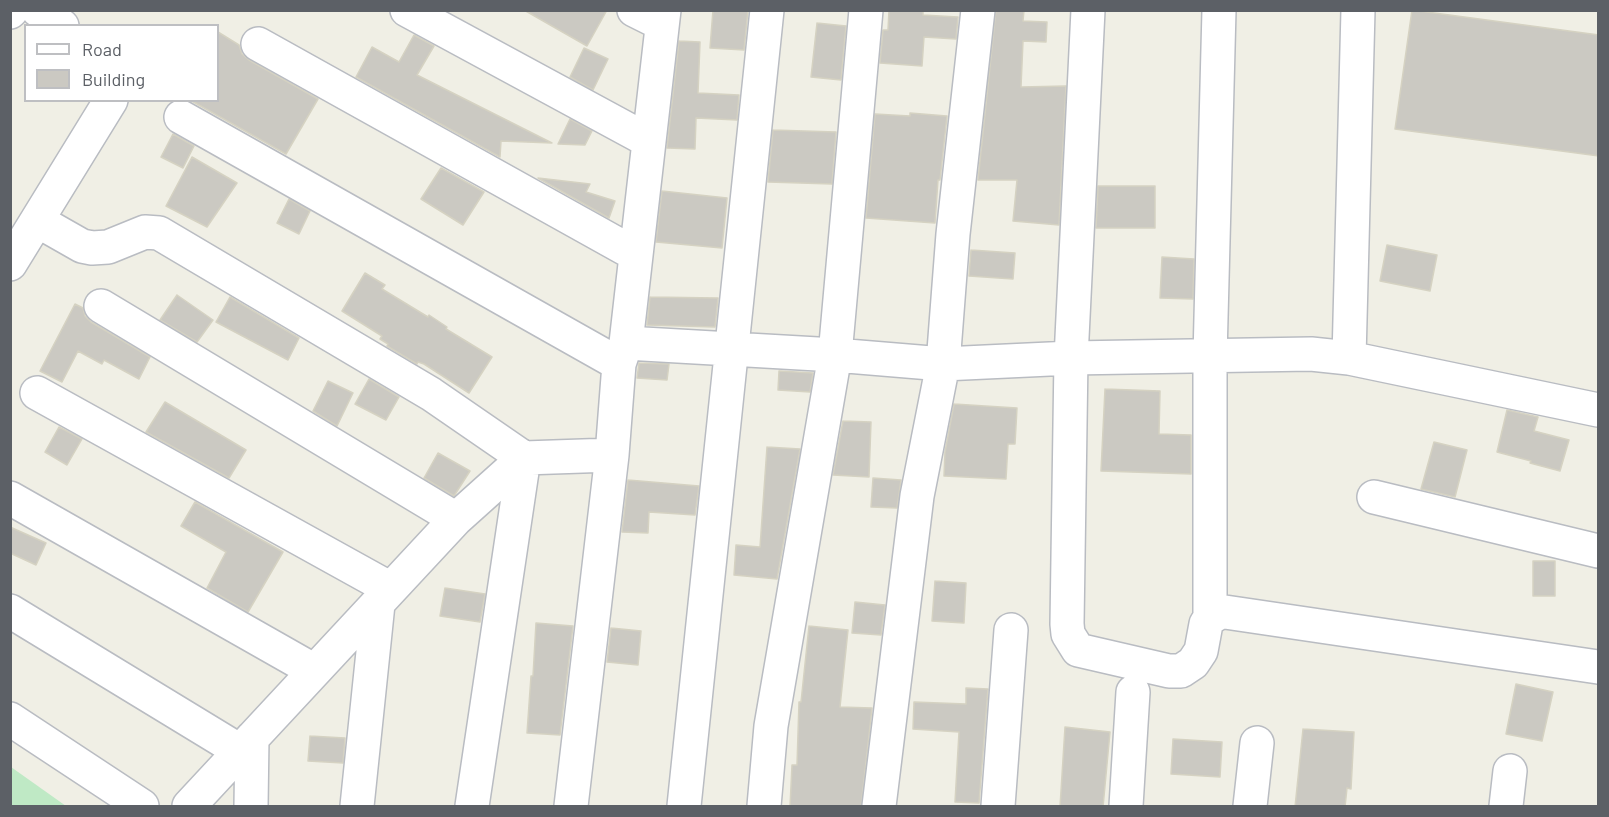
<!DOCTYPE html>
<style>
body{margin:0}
#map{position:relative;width:1609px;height:817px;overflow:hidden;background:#f0efe5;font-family:Barlow,sans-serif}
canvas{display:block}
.frame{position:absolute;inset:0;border:12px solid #5c6066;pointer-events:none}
.legend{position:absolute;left:24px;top:24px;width:195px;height:78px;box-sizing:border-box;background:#fff;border:2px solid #bebfc2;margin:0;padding:8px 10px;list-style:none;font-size:18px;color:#5c6066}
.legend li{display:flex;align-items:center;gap:12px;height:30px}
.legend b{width:30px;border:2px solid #bebfc2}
</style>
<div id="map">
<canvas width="1609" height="817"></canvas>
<div class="frame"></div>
<ul class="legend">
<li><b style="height:8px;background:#fff"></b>Road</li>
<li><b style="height:16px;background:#cbc9c2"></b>Building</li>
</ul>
</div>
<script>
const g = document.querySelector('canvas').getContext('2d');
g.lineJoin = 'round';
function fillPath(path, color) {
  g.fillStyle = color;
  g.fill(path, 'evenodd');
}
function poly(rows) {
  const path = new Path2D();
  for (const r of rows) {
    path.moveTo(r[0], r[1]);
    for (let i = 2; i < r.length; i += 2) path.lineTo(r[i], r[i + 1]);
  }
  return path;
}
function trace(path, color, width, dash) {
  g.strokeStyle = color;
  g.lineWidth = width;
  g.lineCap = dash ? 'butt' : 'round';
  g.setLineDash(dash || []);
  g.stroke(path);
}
fillPath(poly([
 [11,767,66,806,11,806]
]), '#bfe9c5');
const building = poly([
 [524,10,607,10,587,46,524,10],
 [713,10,748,10,744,50,710,48,713,10],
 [889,10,923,10,923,15,958,17,956,39,924,37,922,66,880,63,883,30,888,30,889,10],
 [996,10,1024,10,1023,21,1047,22,1046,42,1023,41,1021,87,1066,86,1059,225,1013,221,1017,180,978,180,996,10],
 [1412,10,1599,35,1599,156,1395,129,1412,10],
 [817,23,846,26,841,80,811,77,817,23],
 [218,32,239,45,242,54,249,60,318,99,286,154,190,100,218,100,218,32],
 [414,35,434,46,417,75,552,143,501,141,500,157,356,77,372,47,399,62,414,35],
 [679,41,700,42,698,93,739,95,737,120,696,118,695,149,667,148,679,41],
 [584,48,608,59,593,90,570,77,584,48],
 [910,113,947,116,940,180,938,180,935,223,866,218,875,114,910,116,910,113],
 [570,119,592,131,585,145,558,144,570,119],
 [773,130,836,132,832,184,768,182,773,130],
 [173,134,194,146,183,168,161,157,173,134],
 [192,157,237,183,207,227,166,206,192,157],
 [441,168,484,192,463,225,421,199,441,168],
 [538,178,590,184,586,192,615,201,609,218,538,178],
 [1098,186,1155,186,1155,228,1096,228,1098,186],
 [662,191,727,198,722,248,656,242,662,191],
 [289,199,310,211,299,234,277,223,289,199],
 [1387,245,1437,255,1430,291,1380,281,1387,245],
 [971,250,1015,253,1013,279,969,276,971,250],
 [1162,257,1194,259,1193,299,1160,298,1162,257],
 [365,273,385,285,382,289,428,317,429,315,447,327,446,329,492,357,469,393,424,364,418,362,417,364,387,346,388,344,380,339,382,336,342,311,365,273],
 [177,295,213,320,197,342,160,320,177,295],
 [230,297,299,338,288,360,216,322,230,297],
 [650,297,718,298,715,327,647,325,650,297],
 [75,304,83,308,85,316,91,322,150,357,139,379,104,360,102,364,78,351,62,382,40,371,75,304],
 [639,363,669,364,667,380,637,378,639,363],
 [779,371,813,373,810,392,778,390,779,371],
 [369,379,399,397,386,420,355,404,369,379],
 [328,381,353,393,337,426,313,411,328,381],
 [1105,389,1160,391,1159,434,1191,435,1191,474,1101,471,1105,389],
 [165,402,246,450,229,478,146,432,165,402],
 [954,404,1017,408,1015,444,1008,444,1006,479,944,476,945,452,954,404],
 [1507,410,1538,417,1534,431,1569,440,1560,471,1530,463,1531,461,1497,452,1507,410],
 [843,421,871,422,869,477,833,475,843,421],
 [59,427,82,439,67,465,45,452,59,427],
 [1434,442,1467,450,1455,497,1421,489,1434,442],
 [767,447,800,449,777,579,734,575,736,545,760,547,767,447],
 [438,453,470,471,454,496,424,478,438,453],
 [873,478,901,480,897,508,871,507,873,478],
 [628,480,699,486,695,515,649,512,648,533,622,532,628,480],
 [195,502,283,552,248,612,207,588,226,552,181,526,195,502],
 [10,527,46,543,36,565,10,553,10,527],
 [1533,561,1555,561,1555,596,1533,596,1533,561],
 [935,581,966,583,964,623,932,621,935,581],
 [445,588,485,594,480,622,440,616,445,588],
 [855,602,885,605,881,635,852,633,855,602],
 [536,623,573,626,560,735,527,733,531,676,533,676,536,623],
 [809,626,848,630,840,707,872,708,861,807,790,807,792,765,797,765,799,702,801,702,809,626],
 [611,628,641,631,638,665,607,662,611,628],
 [1516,684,1553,692,1542,741,1506,734,1516,684],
 [966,688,988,689,979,803,955,802,959,732,913,729,914,702,966,704,966,688],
 [1065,727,1110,732,1103,807,1060,807,1065,727],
 [1303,729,1354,732,1351,789,1347,788,1345,807,1295,807,1303,729],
 [310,736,345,738,343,763,308,761,310,736],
 [1173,739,1222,742,1220,777,1171,774,1173,739]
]);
fillPath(building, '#cbc9c2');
trace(building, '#d5d2c2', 1.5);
const minor = poly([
 [38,10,62,26],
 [407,10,649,141],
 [634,10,662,24],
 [1088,10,1071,358,1067,624,1068,634,1078,650,1169,671,1181,671,1193,663,1201,651,1206,624,1210,618,1220,612,1225,612,1598,667],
 [10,12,12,10],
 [258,44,635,254],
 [181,117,619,364],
 [38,221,82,246,92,248,108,247,145,232,159,233,431,394,524,458,472,806],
 [10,264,111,100],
 [101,306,456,519],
 [626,343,835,355,943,364,1071,358,1311,354,1349,358,1598,410],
 [1349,358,1358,10],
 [37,393,389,588],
 [1374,497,1598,551],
 [10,498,313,670],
 [10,611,240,751],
 [1210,618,1210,356,1219,10],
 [10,719,142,806],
 [189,806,456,519,524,458,612,455],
 [251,806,252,738],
 [357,806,378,604],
 [571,806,612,455,619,364,626,343,664,10],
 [684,806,767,10],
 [764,806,771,726,835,355,866,10],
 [879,806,917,496,943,364,953,234,978,10],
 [998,806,1011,630],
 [1126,806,1133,692],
 [1250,806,1257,743],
 [1506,806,1510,771]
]);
trace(minor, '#b9bcc2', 36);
trace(minor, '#fff', 33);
</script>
